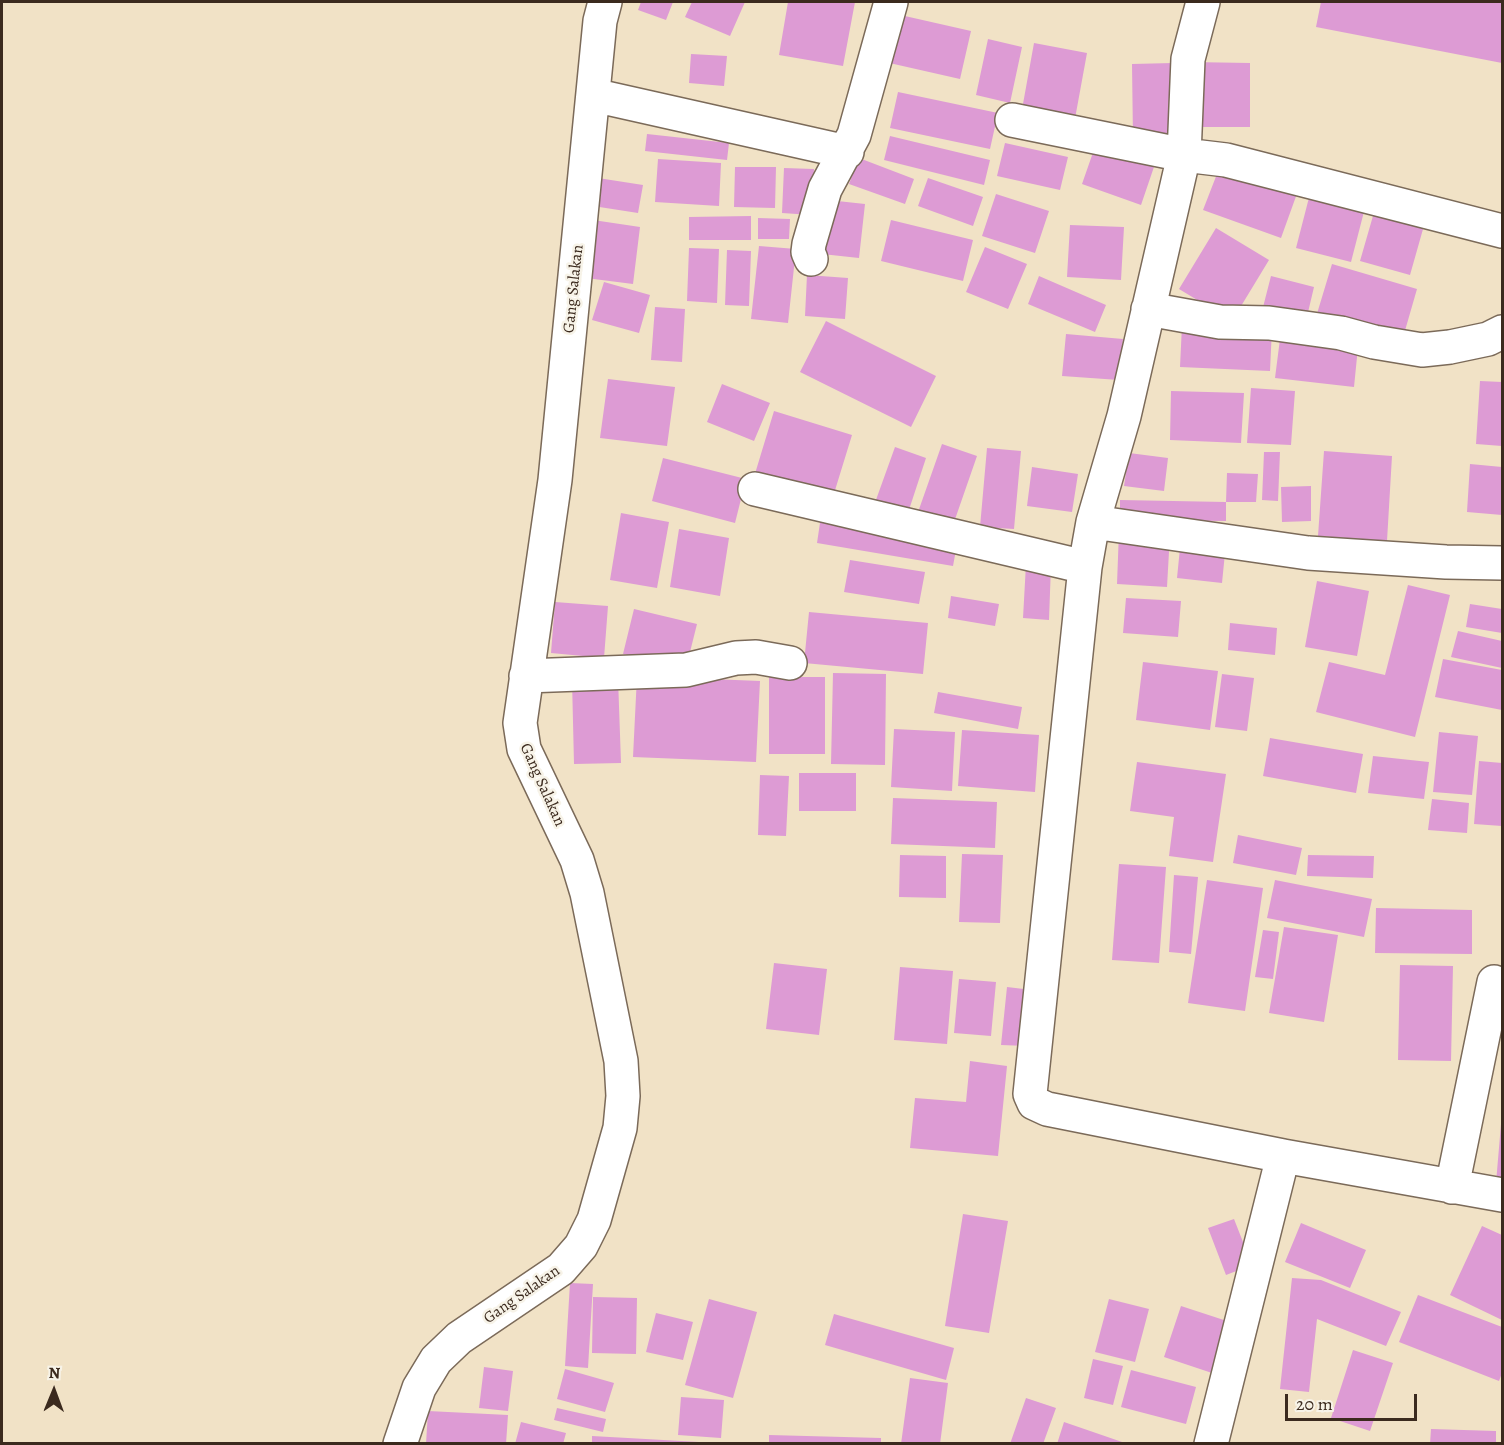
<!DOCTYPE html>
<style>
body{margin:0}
#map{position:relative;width:1504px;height:1445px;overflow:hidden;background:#f1e2c6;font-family:Alegreya,serif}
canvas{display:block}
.frame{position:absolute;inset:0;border:3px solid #3b2a1e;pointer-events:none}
.north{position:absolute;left:24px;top:1361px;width:60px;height:60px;-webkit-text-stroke:4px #f7f3e8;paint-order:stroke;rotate:1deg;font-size:16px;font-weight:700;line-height:24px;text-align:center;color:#3b2a1e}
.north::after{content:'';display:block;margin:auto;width:21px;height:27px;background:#3b2a1e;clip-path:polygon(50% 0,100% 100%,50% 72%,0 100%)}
.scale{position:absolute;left:1285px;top:1394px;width:132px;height:27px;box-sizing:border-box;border:3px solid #3b2a1e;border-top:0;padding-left:8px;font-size:18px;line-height:21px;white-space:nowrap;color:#3b2a1e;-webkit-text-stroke:4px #f7f3e8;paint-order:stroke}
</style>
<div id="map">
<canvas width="1504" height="1445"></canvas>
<div class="frame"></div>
<div class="north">N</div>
<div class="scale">20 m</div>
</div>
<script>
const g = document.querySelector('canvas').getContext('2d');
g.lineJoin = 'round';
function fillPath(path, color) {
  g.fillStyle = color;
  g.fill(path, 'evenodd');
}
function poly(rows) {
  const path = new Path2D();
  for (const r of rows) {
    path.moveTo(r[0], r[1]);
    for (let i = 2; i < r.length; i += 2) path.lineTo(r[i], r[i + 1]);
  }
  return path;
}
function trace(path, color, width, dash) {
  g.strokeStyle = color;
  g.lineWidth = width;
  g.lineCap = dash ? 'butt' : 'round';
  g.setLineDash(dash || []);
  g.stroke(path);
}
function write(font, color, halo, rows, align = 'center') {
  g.font = font + ' Alegreya,serif';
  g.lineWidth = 5;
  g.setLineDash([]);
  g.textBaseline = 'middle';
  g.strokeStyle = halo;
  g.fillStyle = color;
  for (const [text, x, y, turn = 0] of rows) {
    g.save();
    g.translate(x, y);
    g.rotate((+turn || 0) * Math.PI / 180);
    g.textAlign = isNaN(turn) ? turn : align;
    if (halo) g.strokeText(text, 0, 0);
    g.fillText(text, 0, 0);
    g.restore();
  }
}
fillPath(poly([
 [641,2,673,2,666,20,638,10],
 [692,2,745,2,730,36,685,17],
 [788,2,855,2,843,66,779,55],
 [1321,2,1502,2,1502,63,1316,27],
 [896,14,971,31,960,79,885,62],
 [988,39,1022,47,1010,103,976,95],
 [1034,43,1087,53,1074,124,1021,115],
 [691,54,727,56,724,86,689,83],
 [1190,62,1250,63,1250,127,1190,127],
 [1173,63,1175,138,1133,139,1132,64],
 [898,92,998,113,990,149,890,128],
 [647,134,729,143,727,160,645,151],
 [890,136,990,160,984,185,884,160],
 [1097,141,1156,161,1141,205,1082,184],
 [1005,143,1068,157,1060,190,997,176],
 [859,158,914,179,905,204,849,184],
 [658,159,721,163,719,206,655,202],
 [1222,161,1299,188,1281,238,1203,210],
 [735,167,776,167,775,208,734,207],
 [784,168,814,169,812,215,782,213],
 [598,178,643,185,638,213,593,206],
 [928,178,983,197,973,226,918,206],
 [1312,186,1367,200,1351,262,1296,248],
 [996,194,1049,211,1035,253,982,236],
 [828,200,865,204,859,258,822,254],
 [1377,202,1427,215,1410,275,1360,261],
 [751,216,751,240,689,240,689,217],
 [758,218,790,219,789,239,758,239],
 [593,220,640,227,633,284,586,278],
 [891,220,973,240,963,281,881,261],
 [1070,225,1124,227,1121,280,1067,277],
 [1216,228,1269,260,1232,321,1179,289],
 [759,246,796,249,788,323,751,319],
 [985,247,1027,264,1008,309,966,292],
 [689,248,719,249,717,303,687,301],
 [727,250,751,251,749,306,725,305],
 [1332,264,1417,289,1402,341,1316,317],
 [807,275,848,278,845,319,805,316],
 [1039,276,1106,305,1095,332,1028,304],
 [1271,276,1314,287,1305,325,1261,315],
 [604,282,650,295,639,333,592,320],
 [655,307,685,309,682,362,651,360],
 [826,321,936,376,911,427,800,372],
 [1182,325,1272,328,1270,371,1180,367],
 [1066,334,1123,339,1119,380,1062,376],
 [1280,339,1358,347,1354,387,1275,378],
 [608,379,675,387,667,446,600,438],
 [1480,381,1502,382,1502,446,1476,444],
 [722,384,770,403,754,441,707,422],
 [1251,388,1295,391,1291,445,1247,443],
 [1171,391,1244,393,1241,443,1170,440],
 [774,411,852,435,832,500,754,477],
 [942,444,977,456,952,528,917,515],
 [895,447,926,458,905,522,872,511],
 [987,448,1021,451,1014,529,980,527],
 [1324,451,1392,456,1387,541,1318,536],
 [1264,452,1280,452,1278,501,1262,500],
 [1129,453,1168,458,1164,491,1124,486],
 [663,458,746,479,735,523,652,501],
 [1470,464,1502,467,1502,515,1467,512],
 [1032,467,1078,474,1072,512,1027,506],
 [1227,473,1258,474,1256,502,1226,502,1226,521,1120,520,1120,500,1226,502],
 [1311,486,1311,521,1282,522,1281,487],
 [621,513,669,522,657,588,610,580],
 [821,516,958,539,953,566,817,543],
 [679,529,729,538,720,596,670,587],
 [1119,531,1170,534,1167,587,1117,584],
 [1180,548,1225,553,1222,583,1177,578],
 [850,560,925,572,919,604,844,592],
 [1026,564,1051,565,1049,620,1023,618],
 [1317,581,1369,591,1357,656,1305,647],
 [1408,585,1450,595,1415,737,1316,712,1329,662,1385,675],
 [951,596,999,604,995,626,948,618],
 [1126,598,1181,601,1178,637,1123,633],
 [555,602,608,606,604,658,551,653],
 [1470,604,1502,609,1502,633,1466,627],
 [634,609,697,624,686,668,623,654],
 [809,612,928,623,923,674,804,663],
 [1230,623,1277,628,1275,655,1228,650],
 [1458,631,1502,641,1502,668,1451,657],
 [1443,659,1502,670,1502,710,1435,697],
 [1143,662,1218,671,1210,730,1136,720],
 [833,673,886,674,885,765,831,764],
 [1222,674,1254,678,1247,731,1215,727],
 [637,676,760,681,756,762,633,757],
 [769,677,825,677,825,754,769,754],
 [618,678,621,763,574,764,572,680],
 [938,692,1022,707,1018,729,934,713],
 [894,729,955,732,952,791,891,787],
 [962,730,1039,735,1035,792,958,786],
 [1439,732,1478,736,1472,795,1433,792],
 [1270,738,1363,754,1356,793,1263,776],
 [1373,756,1429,762,1424,799,1368,793],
 [1479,761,1502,763,1502,826,1474,824],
 [1137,762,1226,774,1213,862,1169,856,1174,817,1130,811],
 [799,773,856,773,856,811,799,811],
 [760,775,789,776,786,836,758,835],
 [893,798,997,802,995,848,891,844],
 [1432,799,1469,803,1467,833,1428,830],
 [1238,835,1302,848,1296,875,1233,863],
 [962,854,1003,855,1000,923,959,922],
 [900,855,946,856,946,898,899,897],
 [1308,855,1374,856,1373,878,1307,876],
 [1119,864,1166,867,1159,963,1112,960],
 [1174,875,1198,877,1191,954,1169,952],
 [1207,880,1263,888,1245,1011,1188,1003],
 [1275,880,1372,899,1364,937,1267,918],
 [1376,908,1472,910,1472,954,1375,953],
 [1284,927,1338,935,1324,1022,1269,1013],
 [1263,930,1279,932,1273,979,1255,977],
 [774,963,827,969,819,1035,766,1029],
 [1400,965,1453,966,1451,1061,1398,1060],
 [900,967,953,971,947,1044,894,1040],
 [959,979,996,982,991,1036,954,1033],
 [1007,987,1032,990,1027,1046,1001,1045],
 [970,1061,1007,1066,998,1156,910,1148,915,1098,966,1102],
 [1501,1124,1502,1124,1502,1183,1496,1183],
 [963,1214,1008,1221,989,1333,945,1326],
 [1234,1219,1252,1265,1226,1275,1208,1228],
 [1301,1223,1366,1250,1350,1288,1285,1262],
 [1482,1226,1502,1235,1502,1320,1450,1295],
 [1292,1278,1321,1280,1401,1312,1386,1346,1317,1319,1309,1392,1280,1389],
 [570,1283,593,1284,588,1368,565,1366],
 [1418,1295,1502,1327,1502,1373,1499,1381,1399,1342],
 [593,1297,637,1298,636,1354,592,1353],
 [709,1299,757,1312,733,1398,685,1385],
 [1109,1299,1149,1309,1135,1362,1095,1352],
 [1181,1306,1233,1323,1215,1374,1164,1357],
 [656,1313,693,1322,683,1360,646,1352],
 [834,1314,954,1348,946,1380,825,1345],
 [1353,1350,1393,1363,1370,1431,1331,1418],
 [1093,1359,1123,1366,1113,1405,1084,1398],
 [484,1367,513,1371,508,1411,479,1408],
 [565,1369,614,1383,605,1412,557,1399],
 [1131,1370,1196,1387,1186,1424,1121,1407],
 [910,1378,948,1383,940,1444,901,1444],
 [681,1397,724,1400,721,1438,678,1435],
 [1026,1398,1056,1408,1043,1444,1010,1444],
 [557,1408,606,1419,603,1432,554,1420],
 [428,1411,508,1415,506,1444,426,1444],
 [521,1422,566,1433,563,1444,515,1444],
 [1064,1422,1125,1443,1125,1444,1057,1444],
 [1431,1429,1496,1431,1496,1444,1430,1444],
 [769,1435,881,1438,881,1444,769,1444],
 [592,1436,699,1442,699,1444,592,1444]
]), '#dd9bd4');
const minor = poly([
 [1203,2,1188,59,1184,155,1124,416,1093,522,1085,567,1030,1094,1034,1103,1047,1109,1283,1156,1211,1444],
 [593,95,847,152],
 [1012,120,1184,155,1226,160,1502,231],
 [811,259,808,252,809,244,825,189,854,135,891,2],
 [1148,309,1220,322,1269,323,1341,333,1374,342,1422,350,1450,347,1488,339,1502,332],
 [755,489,1085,567],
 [1093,522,1308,553,1446,562,1502,563],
 [526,676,686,670,736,658,756,657,790,663],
 [1283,1156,1502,1195],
 [1452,1187,1494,982],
 [400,1444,419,1388,436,1360,459,1338,561,1269,581,1246,594,1220,620,1128,623,1096,621,1061,587,893,577,860,524,749,520,723,555,480,600,21,605,2]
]);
trace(minor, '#7b6a59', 36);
trace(minor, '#fff', 33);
write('16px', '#3b2a1e', '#f7f3e8', [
 ["Gang Salakan",574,289,-84],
 ["Gang Salakan",542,785,66],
 ["Gang Salakan",522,1295,-35]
]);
</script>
